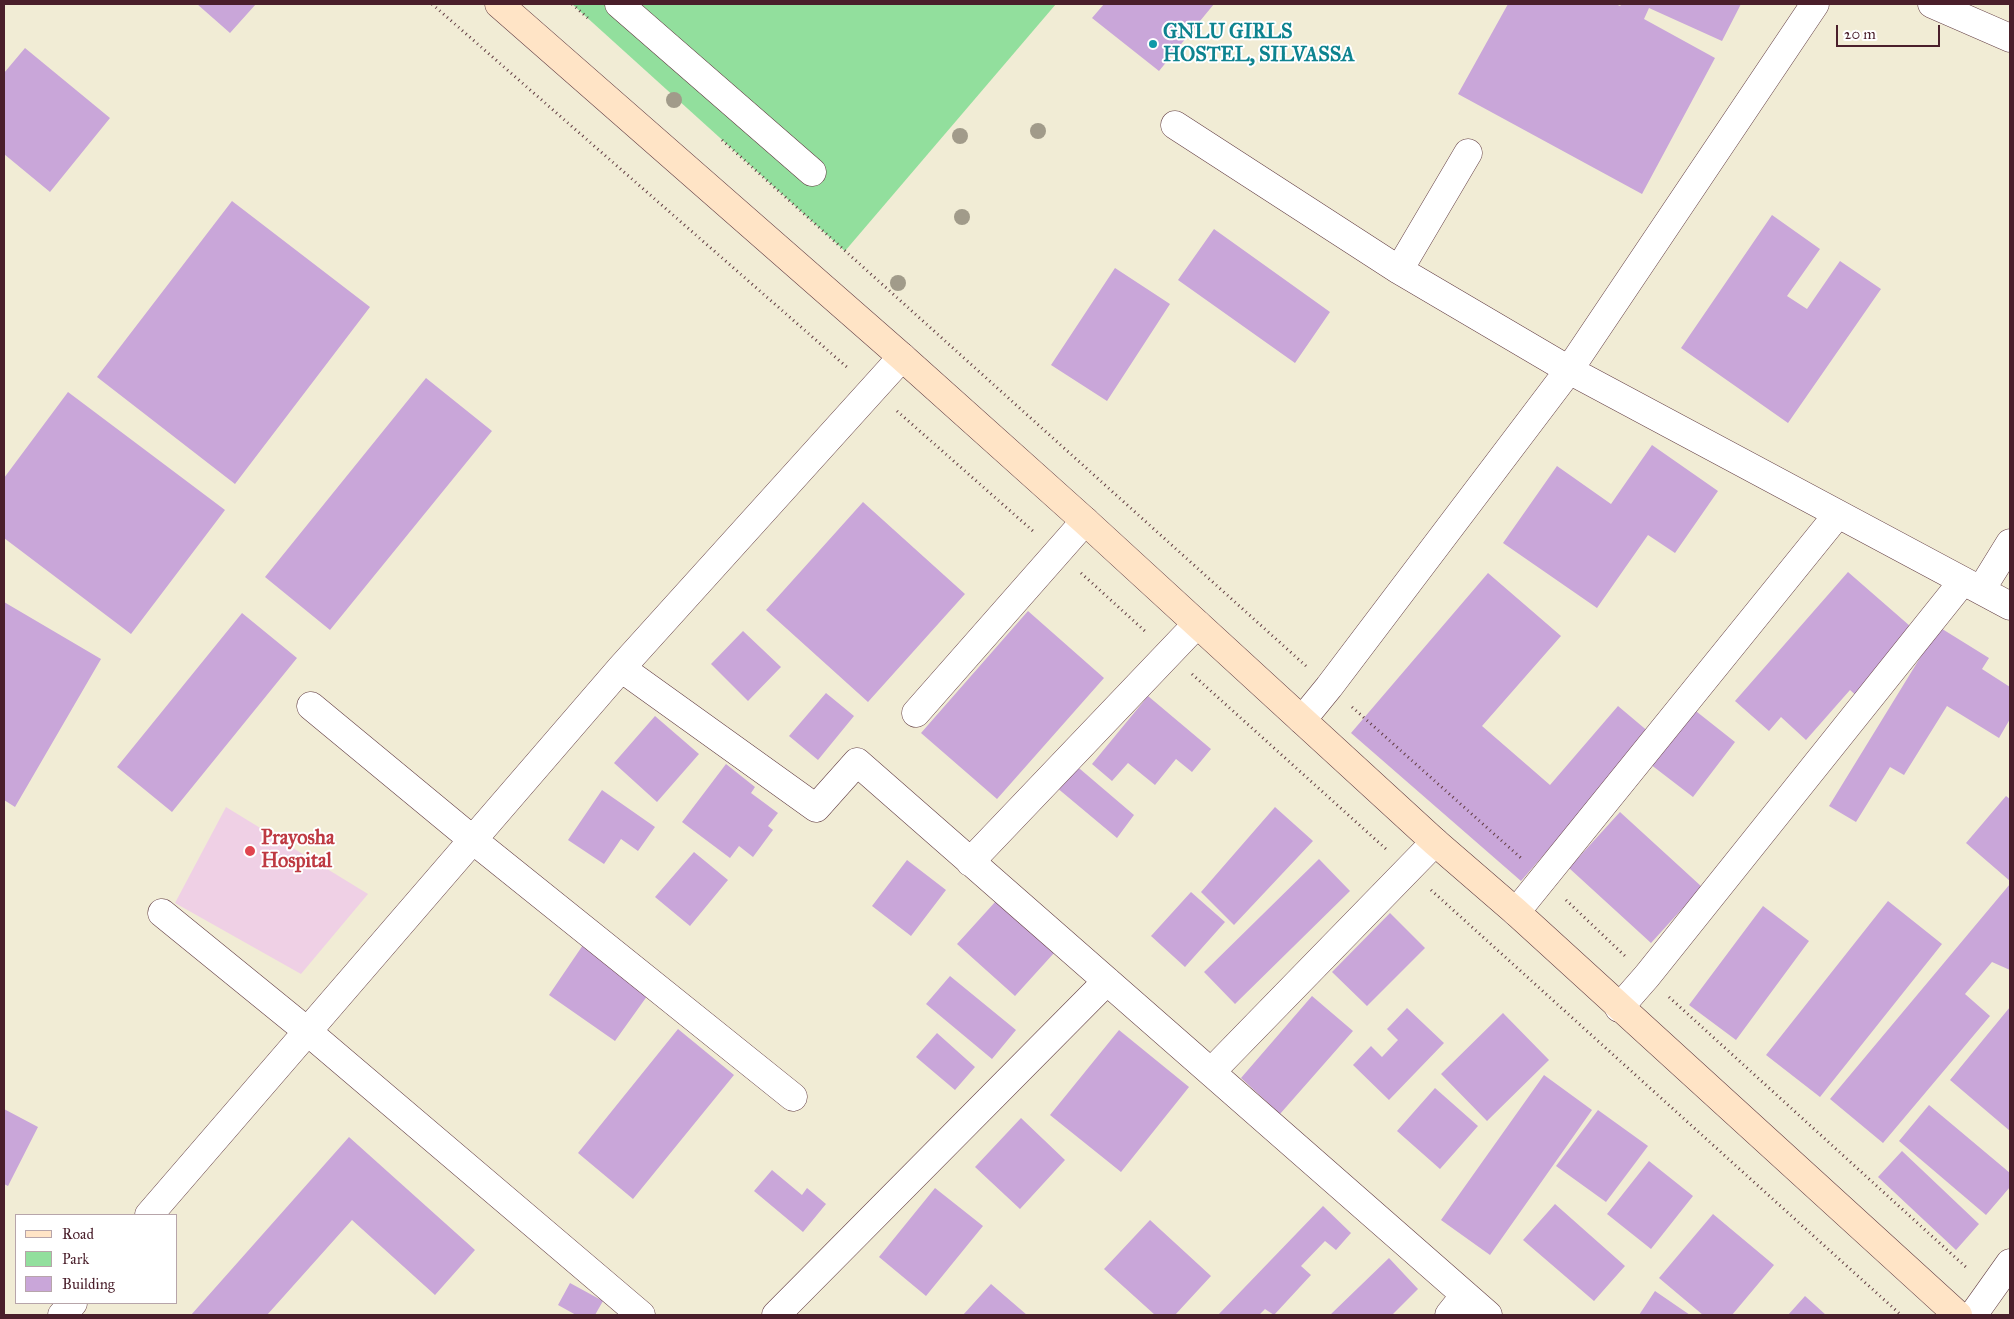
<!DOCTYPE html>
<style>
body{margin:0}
#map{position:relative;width:2014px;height:1319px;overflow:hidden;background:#f1ecd5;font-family:"IM FELL Great Primer",serif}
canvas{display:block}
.frame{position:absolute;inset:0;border:5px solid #4a1f2b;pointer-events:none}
.legend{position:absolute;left:15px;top:1214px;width:162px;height:90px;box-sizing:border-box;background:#fff;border:1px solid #b7a5aa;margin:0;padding:6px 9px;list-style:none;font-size:15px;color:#4a1f2b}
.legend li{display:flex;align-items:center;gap:10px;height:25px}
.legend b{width:25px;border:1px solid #b7a5aa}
.scale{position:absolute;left:1836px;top:25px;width:104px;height:22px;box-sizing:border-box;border:2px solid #4a1f2b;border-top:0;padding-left:6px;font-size:15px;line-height:18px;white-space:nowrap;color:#4a1f2b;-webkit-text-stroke:4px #fff;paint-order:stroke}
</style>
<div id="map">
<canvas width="2014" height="1319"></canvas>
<div class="frame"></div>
<ul class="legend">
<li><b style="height:6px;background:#ffe4c6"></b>Road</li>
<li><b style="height:14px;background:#92df9d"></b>Park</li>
<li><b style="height:14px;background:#c9a6d9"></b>Building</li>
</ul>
<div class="scale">20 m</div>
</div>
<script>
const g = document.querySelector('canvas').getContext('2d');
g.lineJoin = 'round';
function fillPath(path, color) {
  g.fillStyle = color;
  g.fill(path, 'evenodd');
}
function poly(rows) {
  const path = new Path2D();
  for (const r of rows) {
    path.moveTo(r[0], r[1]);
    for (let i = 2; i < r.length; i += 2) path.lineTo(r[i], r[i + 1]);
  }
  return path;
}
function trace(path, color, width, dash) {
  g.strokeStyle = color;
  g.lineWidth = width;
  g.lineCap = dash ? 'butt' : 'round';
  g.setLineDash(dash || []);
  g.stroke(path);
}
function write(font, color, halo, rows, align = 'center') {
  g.font = font + ' "IM FELL Great Primer",serif';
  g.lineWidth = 4;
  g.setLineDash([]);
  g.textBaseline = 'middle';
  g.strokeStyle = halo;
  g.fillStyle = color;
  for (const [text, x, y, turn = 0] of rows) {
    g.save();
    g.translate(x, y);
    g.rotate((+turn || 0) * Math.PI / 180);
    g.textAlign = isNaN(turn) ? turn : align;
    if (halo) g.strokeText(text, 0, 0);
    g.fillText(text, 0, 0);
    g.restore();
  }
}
fillPath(poly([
 [226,807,368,894,301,974,175,903]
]), '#efd0e5');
fillPath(poly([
 [572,4,1056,4,845,251]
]), '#92df9d');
fillPath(poly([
 [197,4,256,4,230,33],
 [1104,4,1214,4,1159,71,1092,18],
 [1508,4,1615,4,1620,6,1622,4,1741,4,1722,41,1649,8,1644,19,1715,58,1642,194,1458,94],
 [25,48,110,118,50,192,4,154,4,73],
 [232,201,370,307,235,484,97,377],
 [1772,215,1820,249,1787,296,1807,309,1840,261,1881,289,1788,423,1681,348],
 [1214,229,1330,312,1295,363,1178,280],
 [1115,268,1170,304,1107,401,1051,365],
 [426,378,492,431,330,630,265,577],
 [68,392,225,510,131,634,4,538,4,478],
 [1652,445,1718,491,1675,553,1648,535,1597,608,1503,543,1557,466,1611,504],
 [863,502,965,594,868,702,766,610],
 [1848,572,1918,633,1860,699,1850,690,1806,740,1781,717,1769,731,1735,701],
 [1488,573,1561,636,1482,726,1550,785,1618,706,1650,733,1521,881,1351,733],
 [4,602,101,659,15,807,4,800],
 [1028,611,1104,678,997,799,921,733],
 [242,613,297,658,172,812,117,767],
 [1939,627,1989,658,1982,669,2010,687,2010,719,1999,738,1947,706,1904,775,1890,767,1856,822,1829,806],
 [743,631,781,667,748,701,711,664],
 [826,693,854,716,818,760,789,736],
 [1148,696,1211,749,1192,772,1176,759,1155,785,1128,763,1112,781,1092,764],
 [1692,708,1735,742,1693,797,1650,764],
 [655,716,699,754,657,802,614,763],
 [1073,763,1134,815,1117,838,1056,787],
 [726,764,755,787,751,793,778,813,768,826,773,830,753,857,739,846,730,858,682,822],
 [602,790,655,827,638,851,621,839,604,864,568,840],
 [2006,796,2010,799,2010,881,1966,843],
 [1275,807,1313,841,1234,925,1201,892],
 [1620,812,1702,887,1651,943,1569,868],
 [694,852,728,880,690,926,655,897],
 [1319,859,1350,891,1235,1004,1204,972],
 [907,860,946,890,911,936,872,906],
 [2010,884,2010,970,1992,962,1965,994,1990,1016,1883,1143,1830,1099],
 [1191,892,1225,922,1185,967,1151,936],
 [996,901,1054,953,1015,996,957,944],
 [1888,901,1942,944,1820,1097,1766,1055],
 [1763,906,1809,941,1736,1040,1689,1005],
 [1390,913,1425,948,1367,1006,1332,972],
 [583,945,650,992,615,1041,549,995],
 [950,976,1016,1030,992,1059,926,1004],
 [1312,996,1353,1031,1280,1114,1241,1078],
 [2010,1007,2010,1131,1950,1080],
 [1407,1008,1444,1043,1389,1100,1353,1065,1371,1046,1382,1057,1398,1040,1387,1029],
 [1503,1013,1549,1060,1487,1121,1441,1074],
 [678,1029,734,1075,633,1199,578,1153],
 [1119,1030,1189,1087,1121,1172,1050,1115],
 [937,1033,975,1067,955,1090,916,1057],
 [1544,1075,1592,1110,1490,1255,1441,1220],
 [1435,1088,1478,1126,1440,1169,1397,1131],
 [1929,1105,2010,1173,2010,1187,1986,1215,1899,1141],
 [4,1109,38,1127,8,1186,4,1184],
 [1598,1110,1648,1146,1606,1202,1556,1166],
 [1021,1118,1065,1160,1020,1209,975,1167],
 [349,1137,475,1250,435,1295,352,1220,267,1315,191,1315],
 [1902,1151,1979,1224,1956,1250,1878,1177],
 [1649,1161,1693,1196,1651,1249,1607,1214],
 [772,1170,802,1195,807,1188,826,1204,803,1232,754,1191],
 [935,1188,983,1226,926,1296,879,1257],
 [1555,1204,1625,1266,1594,1301,1523,1240],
 [1323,1206,1351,1233,1336,1250,1325,1241,1301,1266,1311,1275,1274,1315,1265,1309,1259,1315,1218,1315],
 [1713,1214,1774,1265,1732,1315,1703,1315,1659,1278],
 [1150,1220,1211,1276,1175,1315,1155,1315,1104,1269],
 [1389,1258,1418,1289,1392,1315,1330,1315],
 [570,1283,603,1301,595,1315,576,1315,558,1305],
 [991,1284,1027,1315,963,1315],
 [1655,1291,1690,1315,1639,1315],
 [1805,1296,1826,1315,1788,1315]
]), '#c9a6d9');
const pedestrian = poly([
 [619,4,812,172]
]);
const minor = poly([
 [1932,4,2010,38],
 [1175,125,1399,270,1569,370,2010,606],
 [1399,270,1468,153],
 [1981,590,2010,543],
 [621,668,816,808,857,762,1488,1315],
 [311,706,473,840,793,1097],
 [916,713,1085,521],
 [1302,720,1329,687,1569,370,1815,4],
 [970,862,1197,624],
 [1516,912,1838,514],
 [162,913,307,1031,641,1315],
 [1619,1008,1647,976,1963,581],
 [1211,1072,1435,842],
 [149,1215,621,668,902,357],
 [62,1315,73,1303],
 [776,1315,1107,981],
 [1449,1315,1465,1295],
 [1973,1315,2010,1263]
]);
const secondary = poly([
 [499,4,902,357,1085,521,1435,842,1516,912,1958,1315]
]);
trace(pedestrian, '#633e44', 29);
trace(minor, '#633e44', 29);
trace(secondary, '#633e44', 29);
trace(poly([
 [432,4,849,369],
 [572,4,590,20],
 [722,140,1306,666],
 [897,411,1033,531],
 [1081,573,1147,633],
 [1192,674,1386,849],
 [1352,707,1521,858],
 [1431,890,1901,1315],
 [1566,900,1625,956],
 [1669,997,1968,1269]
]), '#633e44', 3, [1, 4]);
trace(pedestrian, '#fff', 28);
trace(minor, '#fff', 28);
trace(secondary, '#ffe4c6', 28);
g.fillStyle = '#a19b8a';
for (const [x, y] of [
 [674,100],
 [1038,131],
 [960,136],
 [962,217],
 [898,283]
]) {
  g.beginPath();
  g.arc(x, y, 8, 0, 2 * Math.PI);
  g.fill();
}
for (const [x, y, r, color] of [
 [1153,44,5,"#0f9aa8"],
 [250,851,6,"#e0444e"]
]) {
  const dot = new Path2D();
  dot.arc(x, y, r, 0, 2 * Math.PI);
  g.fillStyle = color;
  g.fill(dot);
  trace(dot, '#fff', 2);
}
write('bold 20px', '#0d838f', '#fff', [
 ["GNLU GIRLS",1163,33],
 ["HOSTEL, SILVASSA",1163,56]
], 'left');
write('bold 20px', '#be3a42', '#fff', [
 ["Prayosha",261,839],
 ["Hospital",261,862]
], 'left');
</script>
